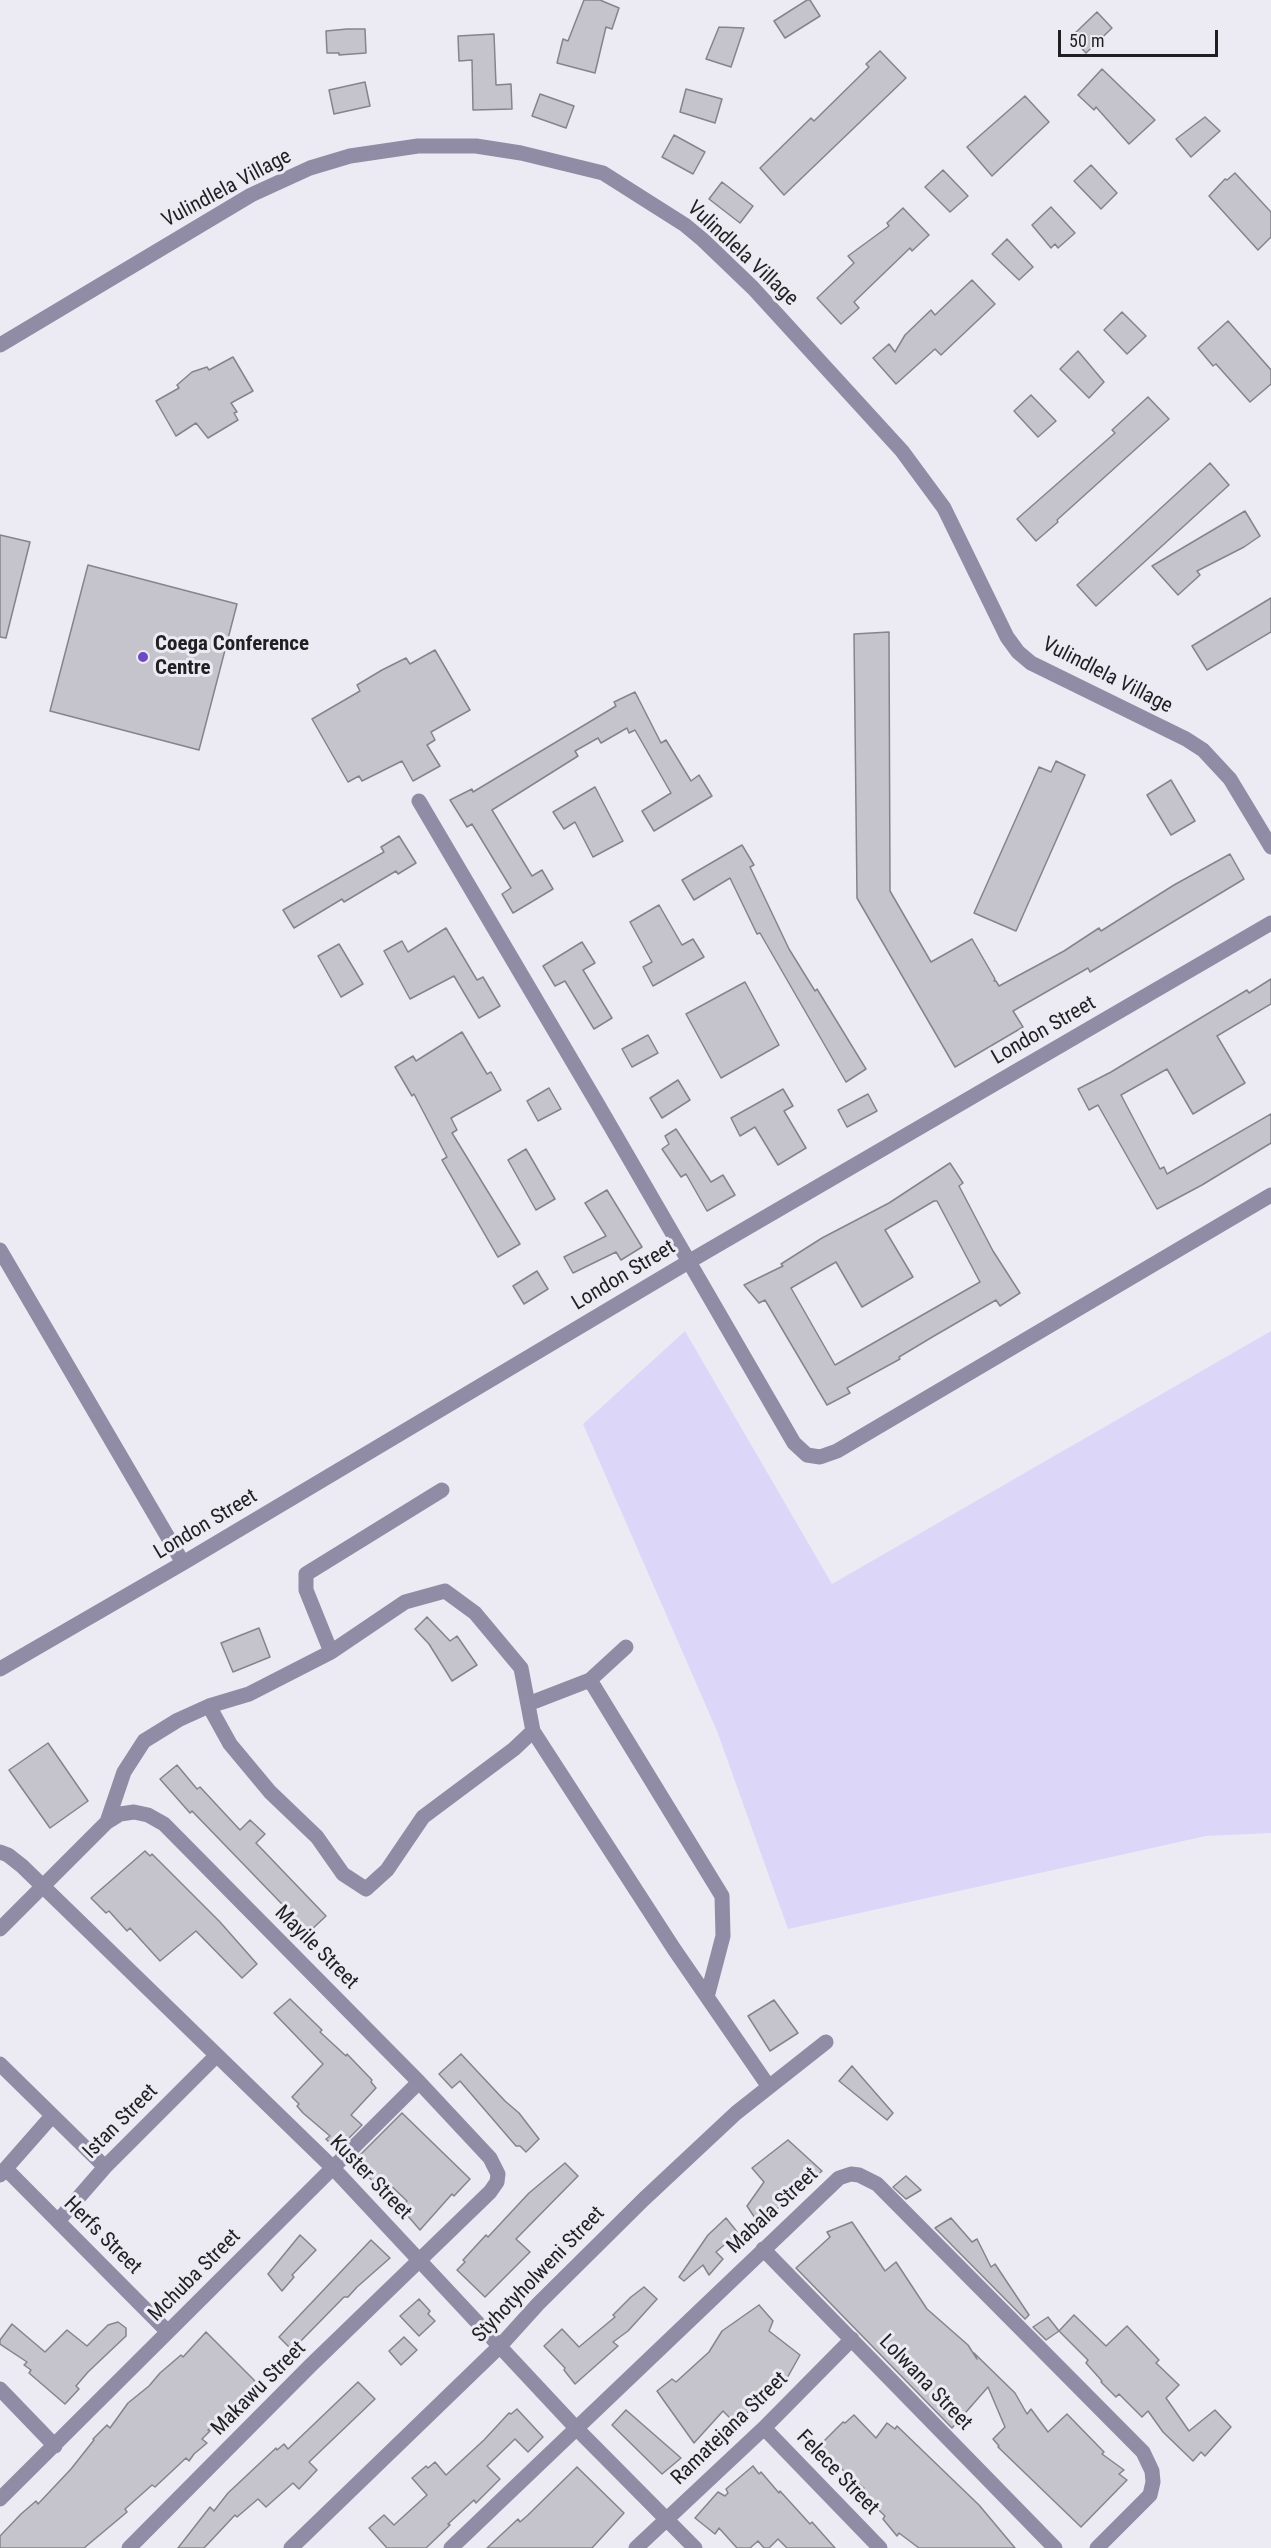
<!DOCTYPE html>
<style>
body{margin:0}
#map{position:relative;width:1271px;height:2548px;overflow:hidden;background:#ecebf3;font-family:"Roboto Condensed",sans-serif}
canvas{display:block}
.scale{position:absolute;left:1058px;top:30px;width:160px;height:27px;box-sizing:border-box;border:3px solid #201f22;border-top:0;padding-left:8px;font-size:18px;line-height:21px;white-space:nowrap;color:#201f22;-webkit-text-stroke:4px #ecebf3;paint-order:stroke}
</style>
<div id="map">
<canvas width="1271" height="2548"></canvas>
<div class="scale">50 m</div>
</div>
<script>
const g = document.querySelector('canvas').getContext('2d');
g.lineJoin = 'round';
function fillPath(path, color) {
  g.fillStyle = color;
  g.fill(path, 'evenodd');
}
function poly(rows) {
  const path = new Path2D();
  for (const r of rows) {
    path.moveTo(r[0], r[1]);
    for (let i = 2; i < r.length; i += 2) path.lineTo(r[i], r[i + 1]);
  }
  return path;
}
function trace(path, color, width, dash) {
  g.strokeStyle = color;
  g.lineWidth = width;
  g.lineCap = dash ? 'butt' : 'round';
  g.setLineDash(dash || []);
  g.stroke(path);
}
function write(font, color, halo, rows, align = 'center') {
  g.font = font + ' "Roboto Condensed",sans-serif';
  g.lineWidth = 6;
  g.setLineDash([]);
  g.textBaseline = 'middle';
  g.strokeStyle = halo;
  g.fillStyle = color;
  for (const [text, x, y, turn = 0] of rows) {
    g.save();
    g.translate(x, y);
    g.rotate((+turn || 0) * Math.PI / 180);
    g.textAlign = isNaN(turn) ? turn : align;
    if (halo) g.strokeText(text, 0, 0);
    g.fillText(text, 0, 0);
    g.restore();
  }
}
fillPath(poly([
 [685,1331,832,1584,1271,1331,1271,1833,1206,1836,788,1929,717,1731,583,1424]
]), '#dcd7f9');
const building = poly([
 [584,0,600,0,619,8,612,29,606,27,595,73,557,63,563,39,568,41,584,0],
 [807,0,810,0,820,16,785,38,774,21,807,0],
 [1097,12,1112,28,1086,53,1071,37,1097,12],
 [719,27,744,28,731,67,706,59,719,27],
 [347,29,365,29,366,53,339,55,339,53,327,53,326,31,347,29],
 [494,34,496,85,511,84,512,109,473,110,472,60,459,61,458,36,494,34],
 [880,51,906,78,784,195,760,168,811,118,814,121,869,67,866,64,880,51],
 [1102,69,1155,120,1129,144,1096,107,1094,110,1078,95,1102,69],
 [365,82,370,106,334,114,329,90,365,82],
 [686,89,722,99,715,123,680,112,686,89],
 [540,94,574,106,566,128,532,116,540,94],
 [1025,96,1049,122,992,176,967,147,1025,96],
 [1205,117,1220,131,1191,157,1176,139,1205,117],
 [674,135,705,152,693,174,662,157,674,135],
 [1091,165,1117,193,1101,209,1074,181,1091,165],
 [943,170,968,196,950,212,925,187,943,170],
 [1235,173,1271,212,1271,237,1258,250,1209,196,1225,179,1227,180,1235,173],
 [722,182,753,206,740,223,709,199,722,182],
 [1051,207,1075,233,1058,248,1055,244,1051,248,1032,225,1051,207],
 [903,208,929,235,912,251,910,248,854,302,859,308,841,324,817,298,854,263,848,256,889,226,887,223,903,208],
 [1007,239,1033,267,1019,280,992,254,1007,239],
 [972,280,995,304,941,355,935,349,896,384,873,358,889,344,895,352,905,335,931,310,935,315,972,280],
 [1122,312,1146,336,1127,354,1104,330,1122,312],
 [1228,321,1271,370,1271,384,1250,402,1216,364,1213,366,1198,348,1228,321],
 [1078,351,1104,382,1089,398,1060,369,1078,351],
 [233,357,253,391,231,403,237,412,234,413,238,420,208,438,196,423,176,436,156,401,179,388,177,385,192,372,207,367,209,370,233,357],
 [1031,395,1056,421,1038,437,1014,411,1031,395],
 [1148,397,1169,419,1057,520,1058,522,1036,541,1017,519,1115,433,1112,430,1148,397],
 [1210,463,1229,485,1096,606,1077,585,1210,463],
 [1245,511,1260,536,1244,547,1197,571,1200,575,1178,595,1152,566,1245,511],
 [0,535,30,542,6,638,0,637,0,535],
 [88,565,237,604,199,750,50,711,88,565],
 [1271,598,1271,632,1207,670,1192,646,1271,598],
 [889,632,890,891,931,962,972,939,995,979,994,981,996,981,999,986,1064,951,1099,928,1101,931,1174,885,1230,854,1244,879,1090,972,1088,968,1013,1011,1023,1027,955,1067,857,898,854,634,889,632],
 [435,650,470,710,431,732,435,740,427,745,440,766,413,781,402,761,362,781,359,776,348,782,312,719,360,691,357,685,382,670,406,658,410,664,435,650],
 [635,692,661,743,666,740,691,781,699,775,712,796,654,831,642,811,671,793,635,730,629,733,627,728,601,743,598,738,575,751,578,756,492,810,532,876,542,870,553,889,513,913,502,894,511,888,472,824,467,827,450,800,472,789,473,792,616,706,614,702,635,692],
 [1056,761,1085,775,1016,931,974,913,1039,767,1051,772,1056,761],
 [1171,780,1195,821,1171,835,1147,795,1171,780],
 [595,787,623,841,593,857,575,822,564,829,553,812,595,787],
 [399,836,416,863,398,874,396,871,344,902,342,899,294,928,283,910,384,852,381,847,399,836],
 [742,845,754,865,750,867,789,949,815,991,817,989,866,1069,846,1082,760,933,757,934,730,878,694,900,682,880,742,845],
 [659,905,682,945,693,939,704,957,653,986,643,967,652,962,630,922,659,905],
 [446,928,477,980,483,977,500,1006,479,1018,454,976,410,999,384,951,402,941,408,952,446,928],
 [582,942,595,963,583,970,612,1018,594,1029,565,981,555,986,543,966,582,942],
 [339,944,363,984,341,997,318,956,339,944],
 [1271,979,1271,1004,1217,1036,1245,1083,1193,1114,1167,1069,1121,1095,1160,1169,1164,1167,1167,1174,1271,1114,1271,1143,1202,1185,1157,1209,1098,1105,1089,1110,1078,1089,1111,1072,1247,990,1249,993,1271,979],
 [745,982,779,1045,721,1078,686,1014,745,982],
 [462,1032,487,1074,491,1072,501,1090,451,1118,457,1130,452,1133,520,1244,498,1257,442,1160,447,1157,414,1094,412,1096,395,1067,413,1056,416,1061,462,1032],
 [648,1035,658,1053,632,1067,622,1049,648,1035],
 [678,1080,690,1100,662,1118,650,1098,678,1080],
 [549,1088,561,1109,538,1121,527,1101,549,1088],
 [783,1089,793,1106,784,1111,806,1148,778,1165,755,1127,740,1136,731,1118,783,1089],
 [868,1094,877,1111,847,1127,838,1110,868,1094],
 [676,1129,711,1182,723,1175,735,1195,707,1211,686,1174,681,1177,662,1149,669,1144,665,1136,676,1129],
 [526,1149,555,1199,536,1210,508,1160,526,1149],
 [950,1163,963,1183,959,1186,993,1251,1020,1293,1000,1306,996,1300,934,1336,899,1357,900,1359,847,1388,850,1393,827,1405,765,1300,759,1303,744,1285,783,1266,781,1264,822,1238,889,1203,950,1163],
 [934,1201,937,1201,980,1282,835,1365,791,1288,836,1262,862,1307,913,1277,885,1230,934,1201],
 [607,1190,642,1247,621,1260,616,1252,573,1273,564,1257,606,1236,585,1203,607,1190],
 [537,1271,548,1289,524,1304,513,1286,537,1271],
 [427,1617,450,1641,457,1636,477,1665,452,1681,429,1644,415,1629,427,1617],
 [259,1628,270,1657,233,1672,221,1643,259,1628],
 [48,1743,88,1801,50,1828,9,1770,48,1743],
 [177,1765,197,1789,200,1787,240,1830,250,1820,265,1834,256,1843,326,1916,309,1932,192,1811,190,1813,160,1779,177,1765],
 [145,1851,150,1856,152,1854,220,1922,257,1964,242,1978,196,1931,160,1961,130,1928,127,1931,109,1911,106,1913,91,1898,145,1851],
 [290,1999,322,2030,320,2032,346,2056,347,2054,372,2080,371,2082,376,2088,351,2115,362,2125,337,2150,326,2139,330,2136,303,2113,297,2106,299,2104,292,2097,323,2064,274,2013,290,1999],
 [774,2000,798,2033,770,2051,748,2016,774,2000],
 [461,2054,505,2101,519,2113,539,2139,526,2152,520,2146,516,2146,460,2081,452,2088,439,2074,461,2054],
 [852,2066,893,2113,887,2120,839,2081,852,2066],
 [402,2113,470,2179,454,2196,452,2194,420,2230,401,2208,407,2201,387,2182,380,2188,353,2162,402,2113],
 [788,2140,822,2171,759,2224,747,2206,764,2182,752,2168,788,2140],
 [565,2163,578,2176,516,2239,530,2252,485,2297,457,2270,465,2262,463,2260,486,2235,488,2237,529,2193,565,2163],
 [906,2176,921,2190,906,2199,893,2187,906,2176],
 [726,2218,738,2233,716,2252,723,2259,709,2275,703,2265,684,2281,679,2277,708,2235,726,2218],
 [951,2218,972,2242,977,2239,991,2267,995,2264,1029,2315,1025,2319,935,2228,951,2218],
 [852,2222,885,2271,896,2262,927,2309,968,2345,977,2359,974,2353,1015,2393,1027,2414,1031,2409,1048,2432,1067,2414,1104,2452,1102,2454,1124,2470,1119,2474,1127,2480,1081,2527,998,2447,999,2446,993,2439,1005,2427,988,2387,952,2428,796,2268,830,2237,827,2232,852,2222],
 [300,2235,316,2250,292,2275,294,2277,282,2291,268,2274,300,2235],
 [371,2240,390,2258,357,2287,348,2297,344,2297,292,2350,279,2337,371,2240],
 [644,2287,657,2299,628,2331,613,2342,618,2346,575,2384,564,2370,565,2368,544,2346,562,2329,579,2347,615,2317,613,2315,631,2297,644,2287],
 [419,2299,430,2311,428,2314,435,2321,419,2336,400,2316,419,2299],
 [759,2305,773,2321,769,2331,800,2355,786,2380,746,2401,752,2409,734,2422,723,2411,694,2443,657,2391,672,2379,676,2382,709,2352,722,2331,759,2305],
 [1074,2315,1106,2346,1127,2326,1159,2360,1156,2363,1179,2385,1166,2398,1189,2431,1215,2410,1231,2427,1205,2456,1201,2452,1193,2461,1163,2432,1148,2411,1142,2417,1119,2394,1116,2397,1101,2382,1102,2381,1086,2363,1088,2360,1059,2331,1074,2315],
 [1048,2317,1059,2331,1046,2340,1033,2327,1048,2317],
 [118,2322,126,2328,126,2336,88,2372,76,2386,79,2389,65,2404,29,2373,31,2370,24,2365,27,2362,0,2344,0,2340,12,2324,45,2352,67,2330,87,2346,108,2325,118,2322],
 [206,2332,255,2381,242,2400,208,2430,210,2431,202,2439,207,2443,194,2454,189,2461,186,2458,155,2487,152,2485,125,2509,127,2512,84,2548,0,2548,0,2536,21,2514,36,2501,38,2504,71,2469,94,2440,93,2439,107,2425,110,2428,128,2403,149,2386,160,2373,181,2355,183,2357,206,2332],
 [404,2337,417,2350,401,2365,389,2351,404,2337],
 [358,2382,375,2399,309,2462,317,2470,299,2489,293,2483,266,2507,258,2499,237,2517,235,2515,204,2548,178,2548,210,2507,214,2511,228,2493,276,2448,277,2450,284,2444,288,2449,358,2382],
 [517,2409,543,2437,528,2452,515,2439,487,2466,500,2479,476,2503,474,2500,448,2524,450,2525,426,2548,387,2548,369,2528,384,2515,394,2525,427,2495,412,2478,426,2466,428,2468,435,2462,446,2475,484,2440,509,2413,511,2414,517,2409],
 [626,2410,681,2458,662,2474,612,2425,626,2410],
 [854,2415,876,2438,887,2423,895,2429,897,2426,979,2505,1015,2548,919,2548,899,2533,897,2536,883,2519,885,2516,860,2492,864,2488,817,2448,843,2422,845,2423,854,2415],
 [753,2466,759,2474,761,2472,779,2493,780,2491,810,2524,812,2522,835,2548,787,2548,778,2539,769,2548,764,2548,758,2541,750,2548,737,2548,719,2528,715,2534,695,2518,718,2492,725,2496,728,2493,726,2489,753,2466],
 [577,2467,624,2513,592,2548,487,2548,518,2519,520,2522,528,2515,577,2467]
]);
fillPath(building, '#c5c4cc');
trace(building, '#85848b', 1.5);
trace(poly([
 [0,345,251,195,310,168,350,156,418,146,476,146,521,153,603,173,685,225,703,240,753,288,902,451,944,508,1007,637,1018,652,1031,663,1186,739,1203,750,1230,779,1271,847],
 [419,801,597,1103,794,1443,807,1455,820,1457,837,1451,1271,1195],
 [0,1250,183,1563],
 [331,1652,306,1590,306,1574,442,1490],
 [0,1669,183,1563,690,1261,1271,923],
 [590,1680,722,1896,723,1936,707,1997],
 [528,1704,590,1680,626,1647],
 [209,1706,230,1744,270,1792,317,1837,343,1874,366,1889,387,1870,423,1817,514,1749,533,1731],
 [107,1822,124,1772,144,1741,178,1720,209,1706,249,1694,331,1652,405,1602,445,1591,475,1613,521,1668,533,1731,674,1949,769,2087],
 [0,1852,8,1855,22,1866,333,2168,576,2428,695,2548],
 [0,1929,107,1822,120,1814,134,1812,148,1815,164,1824,419,2082,490,2158,498,2174,497,2182,490,2192,311,2365,129,2548],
 [0,2064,105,2167],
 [6,2169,168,2332],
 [0,2175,52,2116],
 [58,2221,105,2167,216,2056],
 [763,2249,1055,2548],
 [0,2389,55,2446],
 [764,2428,880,2548],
 [0,2499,419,2082],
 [291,2548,500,2346,538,2304,644,2199,736,2113,826,2042],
 [451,2548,839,2178,851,2174,859,2175,877,2184,1143,2452,1152,2471,1153,2482,1150,2495,1097,2548],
 [636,2548,764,2428,852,2339]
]), '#908ca6', 15);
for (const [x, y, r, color] of [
 [143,657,6,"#6d4ac3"]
]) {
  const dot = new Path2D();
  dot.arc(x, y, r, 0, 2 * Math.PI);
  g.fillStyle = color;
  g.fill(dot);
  trace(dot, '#ecebf3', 2);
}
write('21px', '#201f22', '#ecebf3', [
 ["Vulindlela Village",227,189,-28],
 ["Vulindlela Village",742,254,43],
 ["Vulindlela Village",1107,676,27],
 ["London Street",1044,1031,-30],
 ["London Street",624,1276,-31],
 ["London Street",206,1525,-31],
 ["Mayile Street",316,1948,45],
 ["Istan Street",121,2122,-45],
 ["Kuster Street",370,2178,46],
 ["Mabala Street",773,2211,-43],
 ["Herfs Street",102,2236,45],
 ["Styhotyholweni Street",539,2275,-46],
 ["Mchuba Street",195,2276,-45],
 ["Lolwana Street",925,2383,46],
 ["Makawu Street",259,2389,-45],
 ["Ramatejana Street",730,2429,-44],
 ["Felece Street",837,2473,46]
]);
write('bold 21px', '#201f22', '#ecebf3', [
 ["Coega Conference",155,645],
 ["Centre",155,669]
], 'left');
</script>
